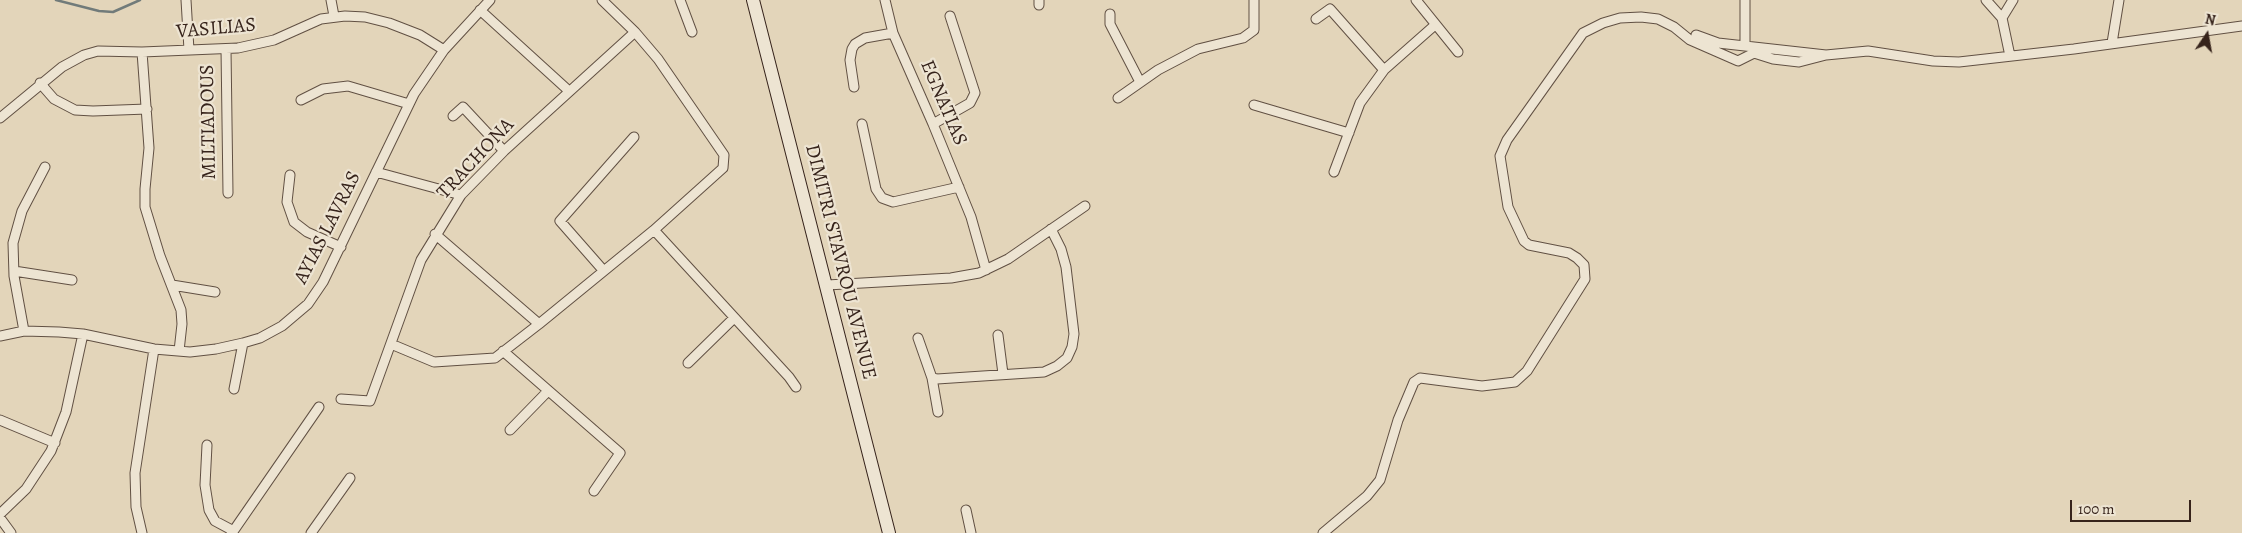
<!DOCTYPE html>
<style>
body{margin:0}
#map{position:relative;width:2242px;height:533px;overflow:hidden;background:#e3d5ba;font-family:Alegreya,serif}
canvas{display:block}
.north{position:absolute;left:2182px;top:10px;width:50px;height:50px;-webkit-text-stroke:4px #ede4d2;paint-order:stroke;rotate:12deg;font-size:14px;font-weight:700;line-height:20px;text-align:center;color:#36231b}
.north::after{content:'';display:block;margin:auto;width:18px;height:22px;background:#36231b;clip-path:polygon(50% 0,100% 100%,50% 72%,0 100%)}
.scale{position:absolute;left:2070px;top:500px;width:121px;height:22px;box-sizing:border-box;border:2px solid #36231b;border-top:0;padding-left:6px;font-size:15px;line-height:18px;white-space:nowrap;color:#36231b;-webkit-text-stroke:4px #ede4d2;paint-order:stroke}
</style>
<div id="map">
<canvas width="2242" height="533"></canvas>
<div class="north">N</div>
<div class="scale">100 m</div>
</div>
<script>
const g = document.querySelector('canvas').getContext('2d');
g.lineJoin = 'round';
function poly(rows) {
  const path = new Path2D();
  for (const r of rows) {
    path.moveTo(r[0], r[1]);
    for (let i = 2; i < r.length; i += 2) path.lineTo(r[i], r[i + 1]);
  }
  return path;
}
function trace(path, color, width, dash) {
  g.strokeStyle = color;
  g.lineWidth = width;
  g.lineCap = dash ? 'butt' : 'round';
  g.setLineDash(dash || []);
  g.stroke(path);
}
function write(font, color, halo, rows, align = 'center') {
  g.font = font + ' Alegreya,serif';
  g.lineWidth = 4.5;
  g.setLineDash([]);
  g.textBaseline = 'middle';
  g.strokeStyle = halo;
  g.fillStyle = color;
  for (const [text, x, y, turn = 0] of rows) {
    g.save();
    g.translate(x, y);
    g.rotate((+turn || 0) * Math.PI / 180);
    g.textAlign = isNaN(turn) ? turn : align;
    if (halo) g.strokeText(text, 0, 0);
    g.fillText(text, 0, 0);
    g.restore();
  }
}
trace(poly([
 [56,0,99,11,113,12,140,0]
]), '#717b7a', 2.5);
const street = poly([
 [186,0,189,50],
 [331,0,334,16],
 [602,0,635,32,658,59,724,155,723,168,654,230,789,377,796,387],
 [680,0,692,32],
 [885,0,893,33,933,124,971,217,986,270],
 [1416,0,1458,52],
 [1745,0,1745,45],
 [1986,0,2002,18,2010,56],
 [1039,5,1039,0],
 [480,10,569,91],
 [1110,14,1110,24,1140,82],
 [2002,18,2013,0],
 [1316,19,1330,9,1384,70],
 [1696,35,1718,43,1826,55],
 [2112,43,2119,0],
 [226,49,228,193],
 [142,52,149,148,145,189,145,207,160,256,181,310,182,324,179,351],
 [40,83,54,99,75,110,93,111,147,109],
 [854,87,850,60,852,49,855,44,865,38,893,33],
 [1118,98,1158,70,1198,49,1243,38,1254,30,1254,0],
 [301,100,323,89,348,86,409,104],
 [1254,105,1349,133],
 [453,116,463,107,504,151],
 [0,118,62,67,84,55,98,51,142,52,238,48,274,40,321,19,345,16,365,17,389,23,420,35,444,50],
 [862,124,876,189,882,198,893,202,959,187],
 [933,124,970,103,975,93,950,16],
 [376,172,461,195],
 [1334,172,1360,103,1384,70,1435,25],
 [290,175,287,202,294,222,307,232,341,247],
 [435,234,539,324,654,230],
 [603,270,560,221,634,137],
 [14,271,72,280],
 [172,285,215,292],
 [827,285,951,278,979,273,1008,259,1085,206],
 [24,331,14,276,13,243,22,211,45,167],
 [998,335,1003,374],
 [0,336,24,331,59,332,83,334,154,349,190,352,216,349,243,343,260,338,282,326,308,304,323,282,414,94,444,50,490,0],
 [918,338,932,378,938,412],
 [391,344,434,362,495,358,539,324],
 [503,351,620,453,594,491],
 [688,363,734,318],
 [932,378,937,379,1044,372,1057,366,1067,358,1072,347,1074,334,1066,267,1061,249,1051,229],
 [234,389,243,343],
 [341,399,370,401,421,260,461,195,504,151,635,32],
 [0,420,55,443],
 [510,430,548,391],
 [207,445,205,485,209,510,215,521,230,529,232,533],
 [966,510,971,533],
 [0,514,26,489,51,451,66,412,83,334],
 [0,518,11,533],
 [142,533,136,507,135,473,154,349],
 [232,533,319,407],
 [311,533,350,478],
 [1323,533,1367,496,1380,480,1398,420,1414,382,1420,378,1482,386,1515,382,1527,371,1585,279,1584,265,1577,258,1569,253,1529,245,1524,241,1508,207,1500,156,1507,140,1583,33,1603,23,1620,18,1641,17,1658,19,1674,27,1690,40,1738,61,1754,53,1773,59,1799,62,1826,55,1868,51,1933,61,1959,62,2074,49,2242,26]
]);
const secondary = poly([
 [753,0,889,533]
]);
trace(street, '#615043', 11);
trace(secondary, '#36231b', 14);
trace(street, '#ede4d2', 9);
trace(secondary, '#ede4d2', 12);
write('20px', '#36231b', '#ede4d2', [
 ["VASILIAS",216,29,-5],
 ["EGNATIAS",943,103,67],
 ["MILTIADOUS",209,122,-91],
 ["TRACHONA",476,159,-47],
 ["AYIAS LAVRAS",328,228,-63],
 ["DIMITRI STAVROU AVENUE",840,262,76]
]);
</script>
